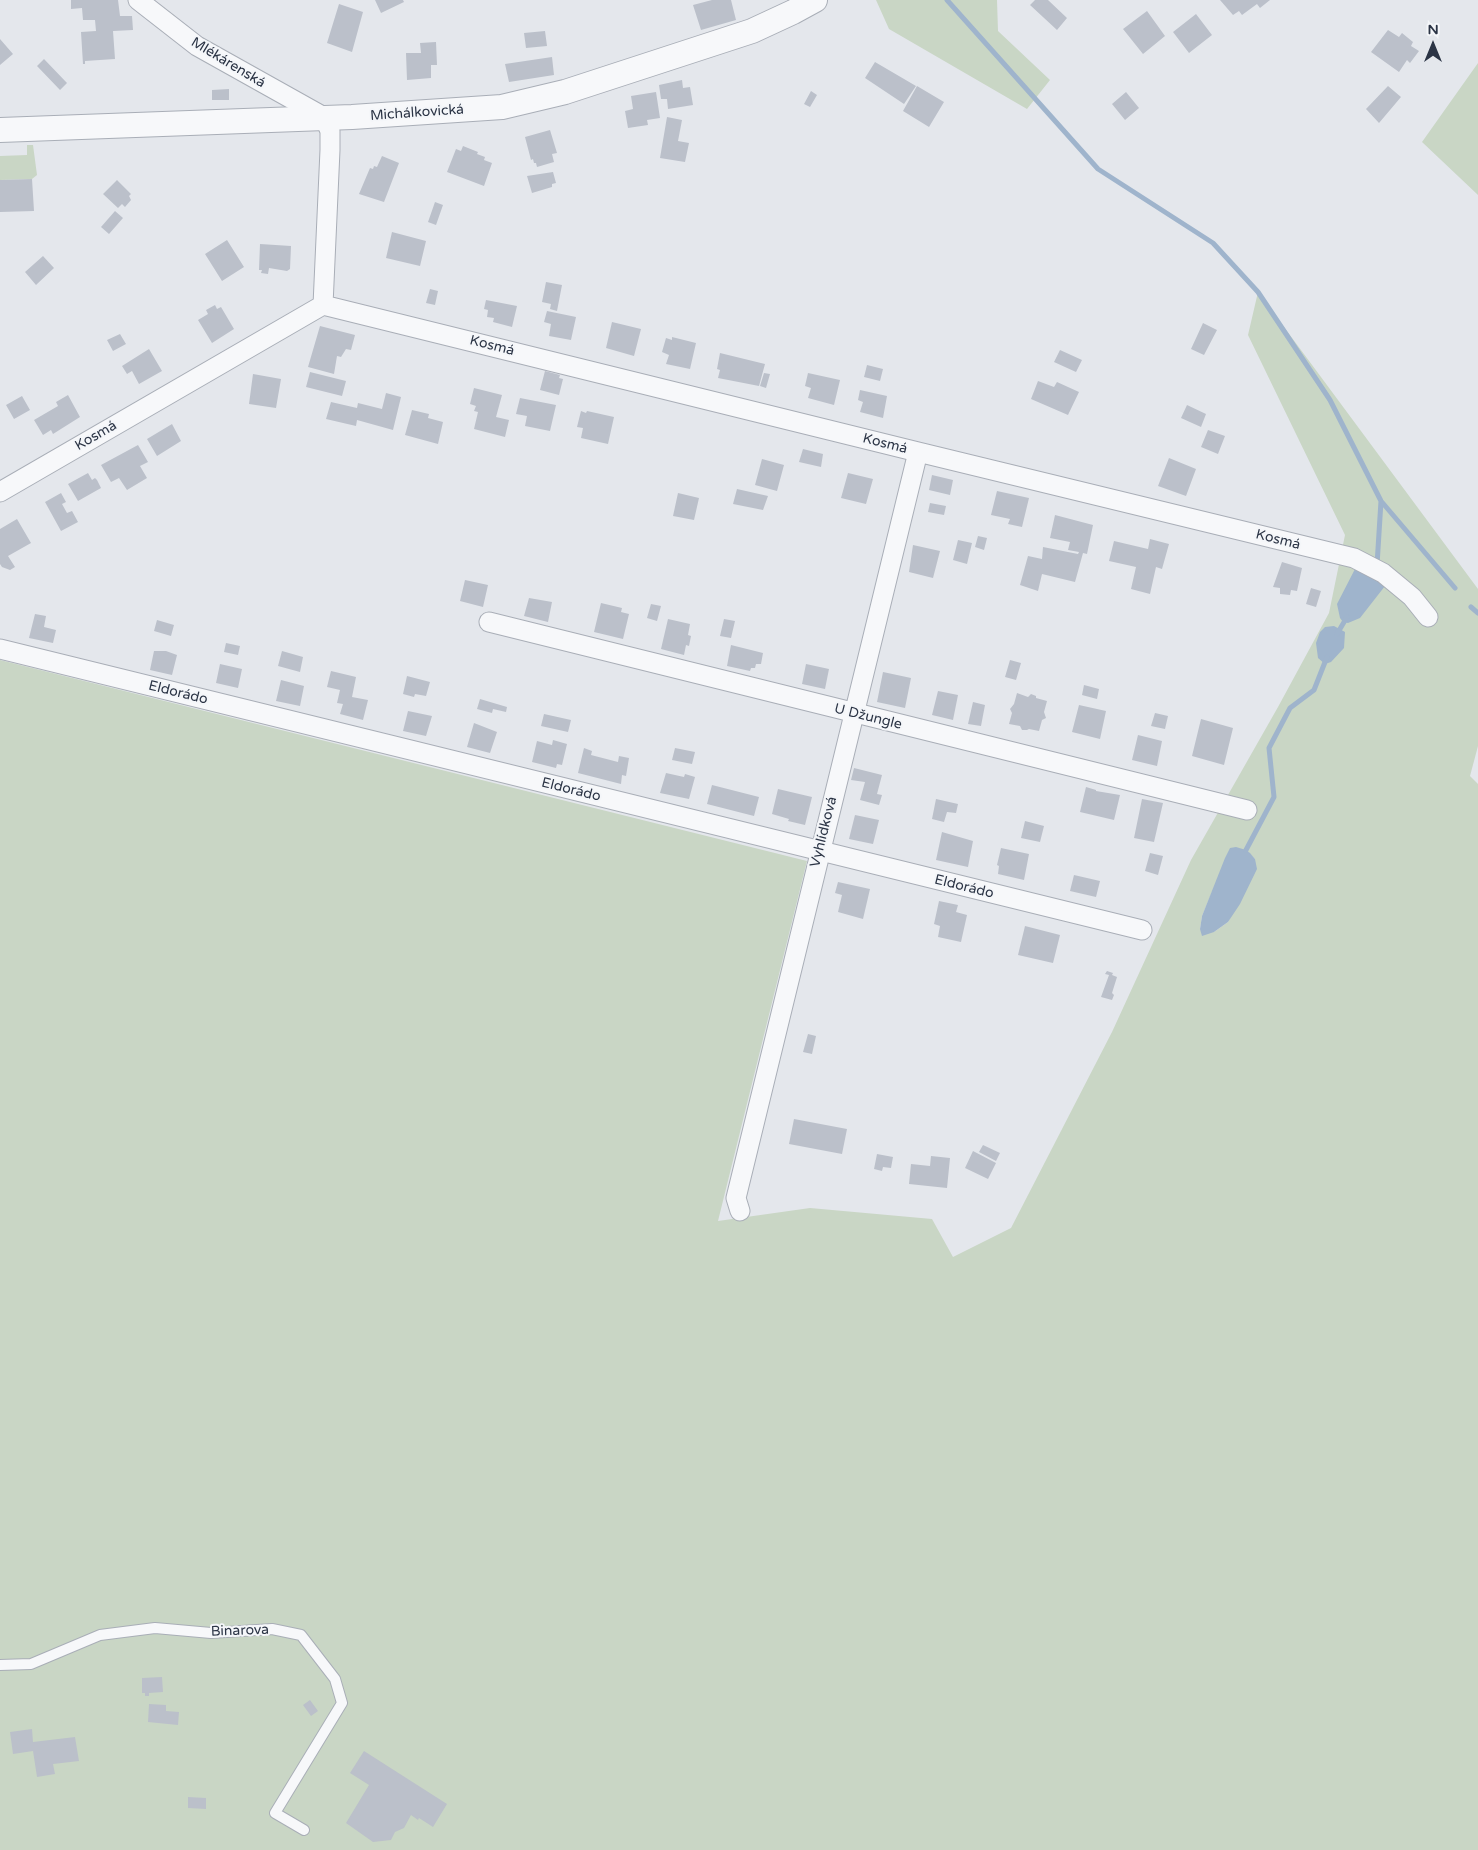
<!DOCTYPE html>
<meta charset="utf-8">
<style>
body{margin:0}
#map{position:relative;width:1478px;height:1850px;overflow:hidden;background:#e4e7ec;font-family:"Varela Round",sans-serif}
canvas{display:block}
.north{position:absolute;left:1408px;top:20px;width:50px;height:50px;-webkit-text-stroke:4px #f4f6f9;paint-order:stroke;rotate:0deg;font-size:14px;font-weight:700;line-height:20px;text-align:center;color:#2b3445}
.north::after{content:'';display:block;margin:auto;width:18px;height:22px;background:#2b3445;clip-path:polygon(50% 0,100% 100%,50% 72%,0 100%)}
</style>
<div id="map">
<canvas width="1478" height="1850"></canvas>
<div class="north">N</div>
</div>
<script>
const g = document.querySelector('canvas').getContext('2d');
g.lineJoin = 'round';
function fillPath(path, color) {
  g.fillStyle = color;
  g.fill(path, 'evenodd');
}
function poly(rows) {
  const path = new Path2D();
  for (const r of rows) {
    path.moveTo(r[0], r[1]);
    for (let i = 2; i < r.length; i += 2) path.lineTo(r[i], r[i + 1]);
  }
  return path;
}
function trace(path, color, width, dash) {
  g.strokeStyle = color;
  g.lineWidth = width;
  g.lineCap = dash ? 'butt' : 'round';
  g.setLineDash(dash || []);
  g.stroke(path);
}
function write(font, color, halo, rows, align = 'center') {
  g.font = font + ' "Varela Round",sans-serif';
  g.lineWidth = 4;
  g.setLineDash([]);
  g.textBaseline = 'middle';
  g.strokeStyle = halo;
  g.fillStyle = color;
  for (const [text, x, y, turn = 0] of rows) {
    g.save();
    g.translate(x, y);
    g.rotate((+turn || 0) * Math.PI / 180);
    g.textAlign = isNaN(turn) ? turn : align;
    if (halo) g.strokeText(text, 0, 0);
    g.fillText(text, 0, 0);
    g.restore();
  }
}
fillPath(poly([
 [876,0,997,0,998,31,1050,80,1027,109,889,29],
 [1478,63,1478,195,1422,142],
 [27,145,33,145,37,175,32,179,0,180,0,156,27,155],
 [1258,292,1478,589,1478,746,1470,776,1478,784,1478,1850,0,1850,0,660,807,861,718,1221,810,1208,932,1219,953,1257,1011,1228,1112,1032,1191,860,1278,707,1329,613,1345,535,1248,335],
 [1246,850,1255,859,1228,922,1214,932,1200,929,1202,916,1212,892]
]), '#c9d6c5');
fillPath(poly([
 [1355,569,1373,574,1385,586,1360,618,1348,623,1343,622,1340,618,1337,604],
 [1334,626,1345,632,1344,648,1331,662,1325,664,1318,658,1316,643,1320,632,1325,627],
 [1236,847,1246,850,1250,853,1255,859,1257,869,1240,904,1228,922,1214,932,1202,936,1200,929,1202,916,1225,858,1230,848]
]), '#9fb4cc');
trace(poly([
 [947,0,1098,169,1213,243,1258,292,1330,400,1381,501,1455,588],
 [1377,565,1381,501],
 [1471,607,1478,613],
 [1337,634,1347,617],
 [1246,850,1274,797,1269,748,1290,708,1314,690,1327,657]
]), '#9fb4cc', 5);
fillPath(poly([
 [71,0,118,0,120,16,132,16,133,30,113,31,115,59,85,61,85,64,83,64,81,32,96,31,95,20,83,20,82,8,71,9],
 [375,0,403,0,404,2,381,13],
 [712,0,731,0,736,20,701,30,693,5],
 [1035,0,1048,0,1067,18,1057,30,1030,5],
 [1220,0,1270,0,1260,8,1257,4,1242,15,1239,11,1233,15],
 [339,4,363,12,352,52,327,43],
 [1147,11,1165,36,1143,54,1123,29],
 [1196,14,1212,35,1189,53,1173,32],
 [1388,30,1399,37,1402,33,1413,42,1411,46,1419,51,1410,63,1407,60,1399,72,1371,52],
 [545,31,547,46,526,48,524,33],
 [0,39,13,54,0,65],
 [436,42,437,65,431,65,431,78,407,80,406,53,421,53,420,43],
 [552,57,554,75,509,82,505,64],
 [44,59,67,83,60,90,37,66],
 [875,62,916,86,904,104,865,78],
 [682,80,683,88,690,87,693,105,668,109,667,99,661,99,659,85],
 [917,86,944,102,929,127,903,111],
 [1388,86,1401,97,1379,123,1366,109],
 [229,89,229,100,212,100,212,90],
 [811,91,817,95,810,107,804,104],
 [656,92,660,118,647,120,648,125,628,128,625,111,633,109,631,96],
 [1126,92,1139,108,1125,120,1112,104],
 [667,117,682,120,678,141,689,143,685,162,660,158],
 [550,130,557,153,552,154,554,162,537,167,536,163,534,163,533,159,531,160,525,137],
 [463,146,478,152,477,154,485,157,484,160,492,163,484,186,447,172,456,149,461,151],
 [382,156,399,163,384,202,359,194,370,168,373,169,374,166,377,167],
 [553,172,556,183,552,184,552,187,532,193,527,176],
 [32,179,34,211,0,212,0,180],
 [117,180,131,194,129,196,131,200,125,207,122,204,118,208,103,194],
 [435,202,443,205,436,225,428,222],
 [115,211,123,218,109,234,101,227],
 [392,232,426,241,420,266,386,258],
 [227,240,244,267,222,281,205,254],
 [260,244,291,246,290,269,287,271,269,268,268,274,261,273,262,270,259,270],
 [43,256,54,268,36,285,25,272],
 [546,282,562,285,557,311,550,309,551,304,542,302],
 [430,289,438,291,435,305,426,303],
 [486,300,517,306,512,327,493,322,494,318,487,317,488,310,484,309],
 [215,305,217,309,221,307,234,329,212,343,198,320,208,314,206,310],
 [547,311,576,317,571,340,549,336,551,324,544,322],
 [612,322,641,329,634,356,606,348],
 [1203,323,1217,330,1204,355,1191,349],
 [320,326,355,335,351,350,346,349,341,357,337,356,334,374,308,367],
 [120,334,126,344,113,351,107,340],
 [672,337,696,343,690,369,666,364,669,355,662,352,666,338,672,340],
 [149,349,162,371,139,384,132,371,127,374,122,366],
 [1060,350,1082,360,1076,372,1054,362],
 [720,353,765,364,759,386,718,378,720,370,717,369],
 [867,365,883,369,880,381,864,377],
 [545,371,560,375,559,378,563,379,559,395,540,390],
 [310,372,346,381,342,396,306,387],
 [764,373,770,374,766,388,760,386],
 [808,373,840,380,834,405,808,398,811,388,805,386],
 [253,374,281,379,276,408,249,404],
 [1038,381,1054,387,1057,382,1079,392,1068,415,1031,399],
 [474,388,502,395,496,417,509,420,505,437,474,429,478,412,474,411,476,406,470,404],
 [860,390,887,396,883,418,860,412,863,402,858,400],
 [386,393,401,397,393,430,357,420,356,426,326,419,331,402,357,408,358,403,382,409],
 [68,395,80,417,53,434,51,430,43,435,34,420,58,406,56,402],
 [22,396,30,410,14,419,6,405],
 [520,398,556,405,550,431,525,426,527,416,516,414],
 [1187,405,1206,414,1201,427,1181,418],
 [412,410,429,414,428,418,443,422,438,444,405,435],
 [581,411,586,413,587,411,614,417,608,444,581,438,583,428,577,427],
 [172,424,181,441,157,456,147,439],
 [1208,430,1225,436,1218,454,1201,447],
 [138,445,148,462,140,466,147,478,127,490,119,478,111,482,101,465],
 [803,449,823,454,821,467,799,462],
 [1169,458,1196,469,1186,496,1158,486],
 [762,459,784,465,777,491,755,485],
 [88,473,92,480,95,478,97,480,101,488,78,501,68,484],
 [848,473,873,479,866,504,841,498],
 [932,475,953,480,950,495,929,490],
 [737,489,768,496,763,510,733,504],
 [997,491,1029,498,1022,527,1008,524,1010,519,991,515],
 [61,493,66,502,62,504,67,513,72,511,78,522,61,531,45,502],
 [678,493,699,498,694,520,673,516],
 [930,503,946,506,944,515,928,512],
 [1055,515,1093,525,1087,554,1083,553,1075,582,1042,574,1038,591,1020,585,1028,556,1042,559,1043,547,1078,554,1079,552,1068,550,1070,542,1050,538],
 [17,519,31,543,8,556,15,567,10,570,2,567,0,564,0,529],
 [978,536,987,538,984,550,975,547],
 [1150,539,1169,544,1162,569,1156,567,1150,594,1131,589,1136,567,1109,561,1114,541,1148,549],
 [958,540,972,543,967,564,953,560],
 [913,545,940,551,933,578,909,572],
 [1282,562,1302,568,1297,591,1291,590,1290,595,1280,594,1280,588,1273,587],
 [465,580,488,585,483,607,460,601],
 [1311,588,1321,591,1316,607,1306,604],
 [529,598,552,602,548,622,524,616],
 [601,603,622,608,621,612,629,614,623,639,594,632],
 [651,604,661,606,657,621,647,618],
 [35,614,46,616,44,627,56,630,53,643,29,638],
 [668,619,690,624,688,635,691,636,689,646,686,645,684,655,661,649],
 [724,619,735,621,731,638,720,636],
 [157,620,174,625,171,636,154,631],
 [226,643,240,646,238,655,224,652],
 [731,645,763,653,761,664,756,664,755,668,751,668,750,671,727,666],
 [154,651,166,651,177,655,172,675,150,670],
 [282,651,303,657,300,672,278,666],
 [1010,660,1021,663,1016,680,1005,677],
 [220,664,242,669,238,688,216,683],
 [806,664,829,669,825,689,802,684],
 [331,671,356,677,352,697,368,700,363,720,340,714,343,704,337,703,340,690,327,687],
 [883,672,911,678,905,708,877,702],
 [407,676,430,682,426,696,415,694,414,697,403,694],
 [281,680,304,686,300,706,276,701],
 [1084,685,1099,689,1097,699,1082,695],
 [938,691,958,695,953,720,932,715],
 [1017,693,1028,697,1031,694,1036,696,1036,698,1047,701,1044,712,1046,718,1042,720,1039,731,1029,729,1027,730,1022,730,1020,726,1009,724,1012,713,1010,709,1014,704],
 [480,699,507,707,506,712,493,709,492,713,477,709],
 [973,702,985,705,981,726,968,724],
 [1079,705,1106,711,1100,739,1072,732],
 [408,711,432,716,426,736,403,731],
 [1155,713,1168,716,1165,729,1151,726],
 [544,714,571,720,568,732,541,726],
 [1201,719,1233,728,1224,765,1192,756],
 [474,723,497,732,490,753,467,747],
 [1138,735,1162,741,1157,766,1132,760],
 [553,740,567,744,562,765,557,764,556,768,532,762,537,741,552,745],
 [584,748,592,751,591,755,618,762,619,756,629,758,626,776,622,775,621,784,578,773],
 [675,748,695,752,692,764,672,760],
 [854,768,882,775,877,794,882,795,879,805,860,800,865,782,851,780],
 [666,773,684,777,685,774,695,777,689,799,660,793],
 [712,785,759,797,754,816,707,804],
 [1086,787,1096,790,1096,791,1120,795,1114,820,1080,812],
 [778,789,812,797,805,825,788,821,789,819,772,814],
 [936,799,958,804,956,813,947,812,944,822,932,819],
 [1142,799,1163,803,1154,842,1134,838],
 [855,815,879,820,873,844,849,839],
 [1025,821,1044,826,1040,842,1021,838],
 [942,832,973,841,968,867,936,860],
 [1001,848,1029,854,1024,880,998,874,999,866,997,865],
 [1150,853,1163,856,1158,875,1145,871],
 [1074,875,1100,881,1096,897,1070,891],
 [838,882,870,889,863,919,838,912,842,895,835,893],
 [939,901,958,905,956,912,967,915,961,942,938,937,940,926,934,924],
 [1025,926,1060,935,1053,963,1018,955],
 [1107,971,1113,973,1112,975,1117,977,1112,993,1114,995,1112,1000,1101,997,1109,975,1105,974],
 [808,1034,816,1036,812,1054,803,1052],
 [794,1119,847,1129,842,1154,789,1144],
 [983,1145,1000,1153,996,1161,979,1152],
 [973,1151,996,1163,988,1179,965,1168],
 [877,1154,893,1157,891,1168,883,1167,882,1171,874,1169],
 [931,1156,950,1158,947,1188,909,1184,911,1164,930,1166],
 [162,1677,163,1692,149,1693,149,1696,145,1696,145,1693,142,1693,142,1678],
 [310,1700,318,1711,311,1716,303,1705],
 [149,1704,166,1705,166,1711,179,1712,178,1725,148,1722],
 [32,1729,33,1742,75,1737,79,1761,53,1764,55,1774,37,1777,33,1751,13,1754,10,1732],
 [364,1751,447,1804,433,1827,419,1818,418,1820,411,1815,404,1828,395,1832,391,1840,373,1842,346,1823,369,1785,350,1773],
 [188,1797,206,1798,206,1809,188,1808]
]), '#bbc0ca');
const service = poly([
 [0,1665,31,1664,100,1635,155,1628,211,1633,272,1629,301,1635,335,1679,342,1703,275,1813,304,1830]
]);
const minor = poly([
 [138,0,197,46,324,117,330,131,330,150,323,305],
 [0,492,323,305,918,452,1354,558,1383,573,1412,597,1428,617],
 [489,622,1247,810],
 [0,649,1142,930],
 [740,1211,736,1198,918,452]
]);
const tertiary = poly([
 [0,130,352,117,502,107,565,92,752,31,793,12,815,0]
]);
trace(service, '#a9aeb7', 12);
trace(minor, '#a9aeb7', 21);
trace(tertiary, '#a9aeb7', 26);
trace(service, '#f7f8fa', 10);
trace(minor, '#f7f8fa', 19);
trace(tertiary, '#f7f8fa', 24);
write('14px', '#2b3445', '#f4f6f9', [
 ["Mlékárenská",228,63,31],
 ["Michálkovická",417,113,-4],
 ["Kosmá",492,346,14],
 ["Kosmá",96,436,-30],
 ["Kosmá",885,444,14],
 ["Kosmá",1278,540,14],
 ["Eldorádo",178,693,14],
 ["U Džungle",868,717,14],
 ["Eldorádo",571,790,14],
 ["Vyhlídková",824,832,-76],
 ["Eldorádo",964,887,14],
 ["Binarova",240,1631,-2]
]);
</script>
